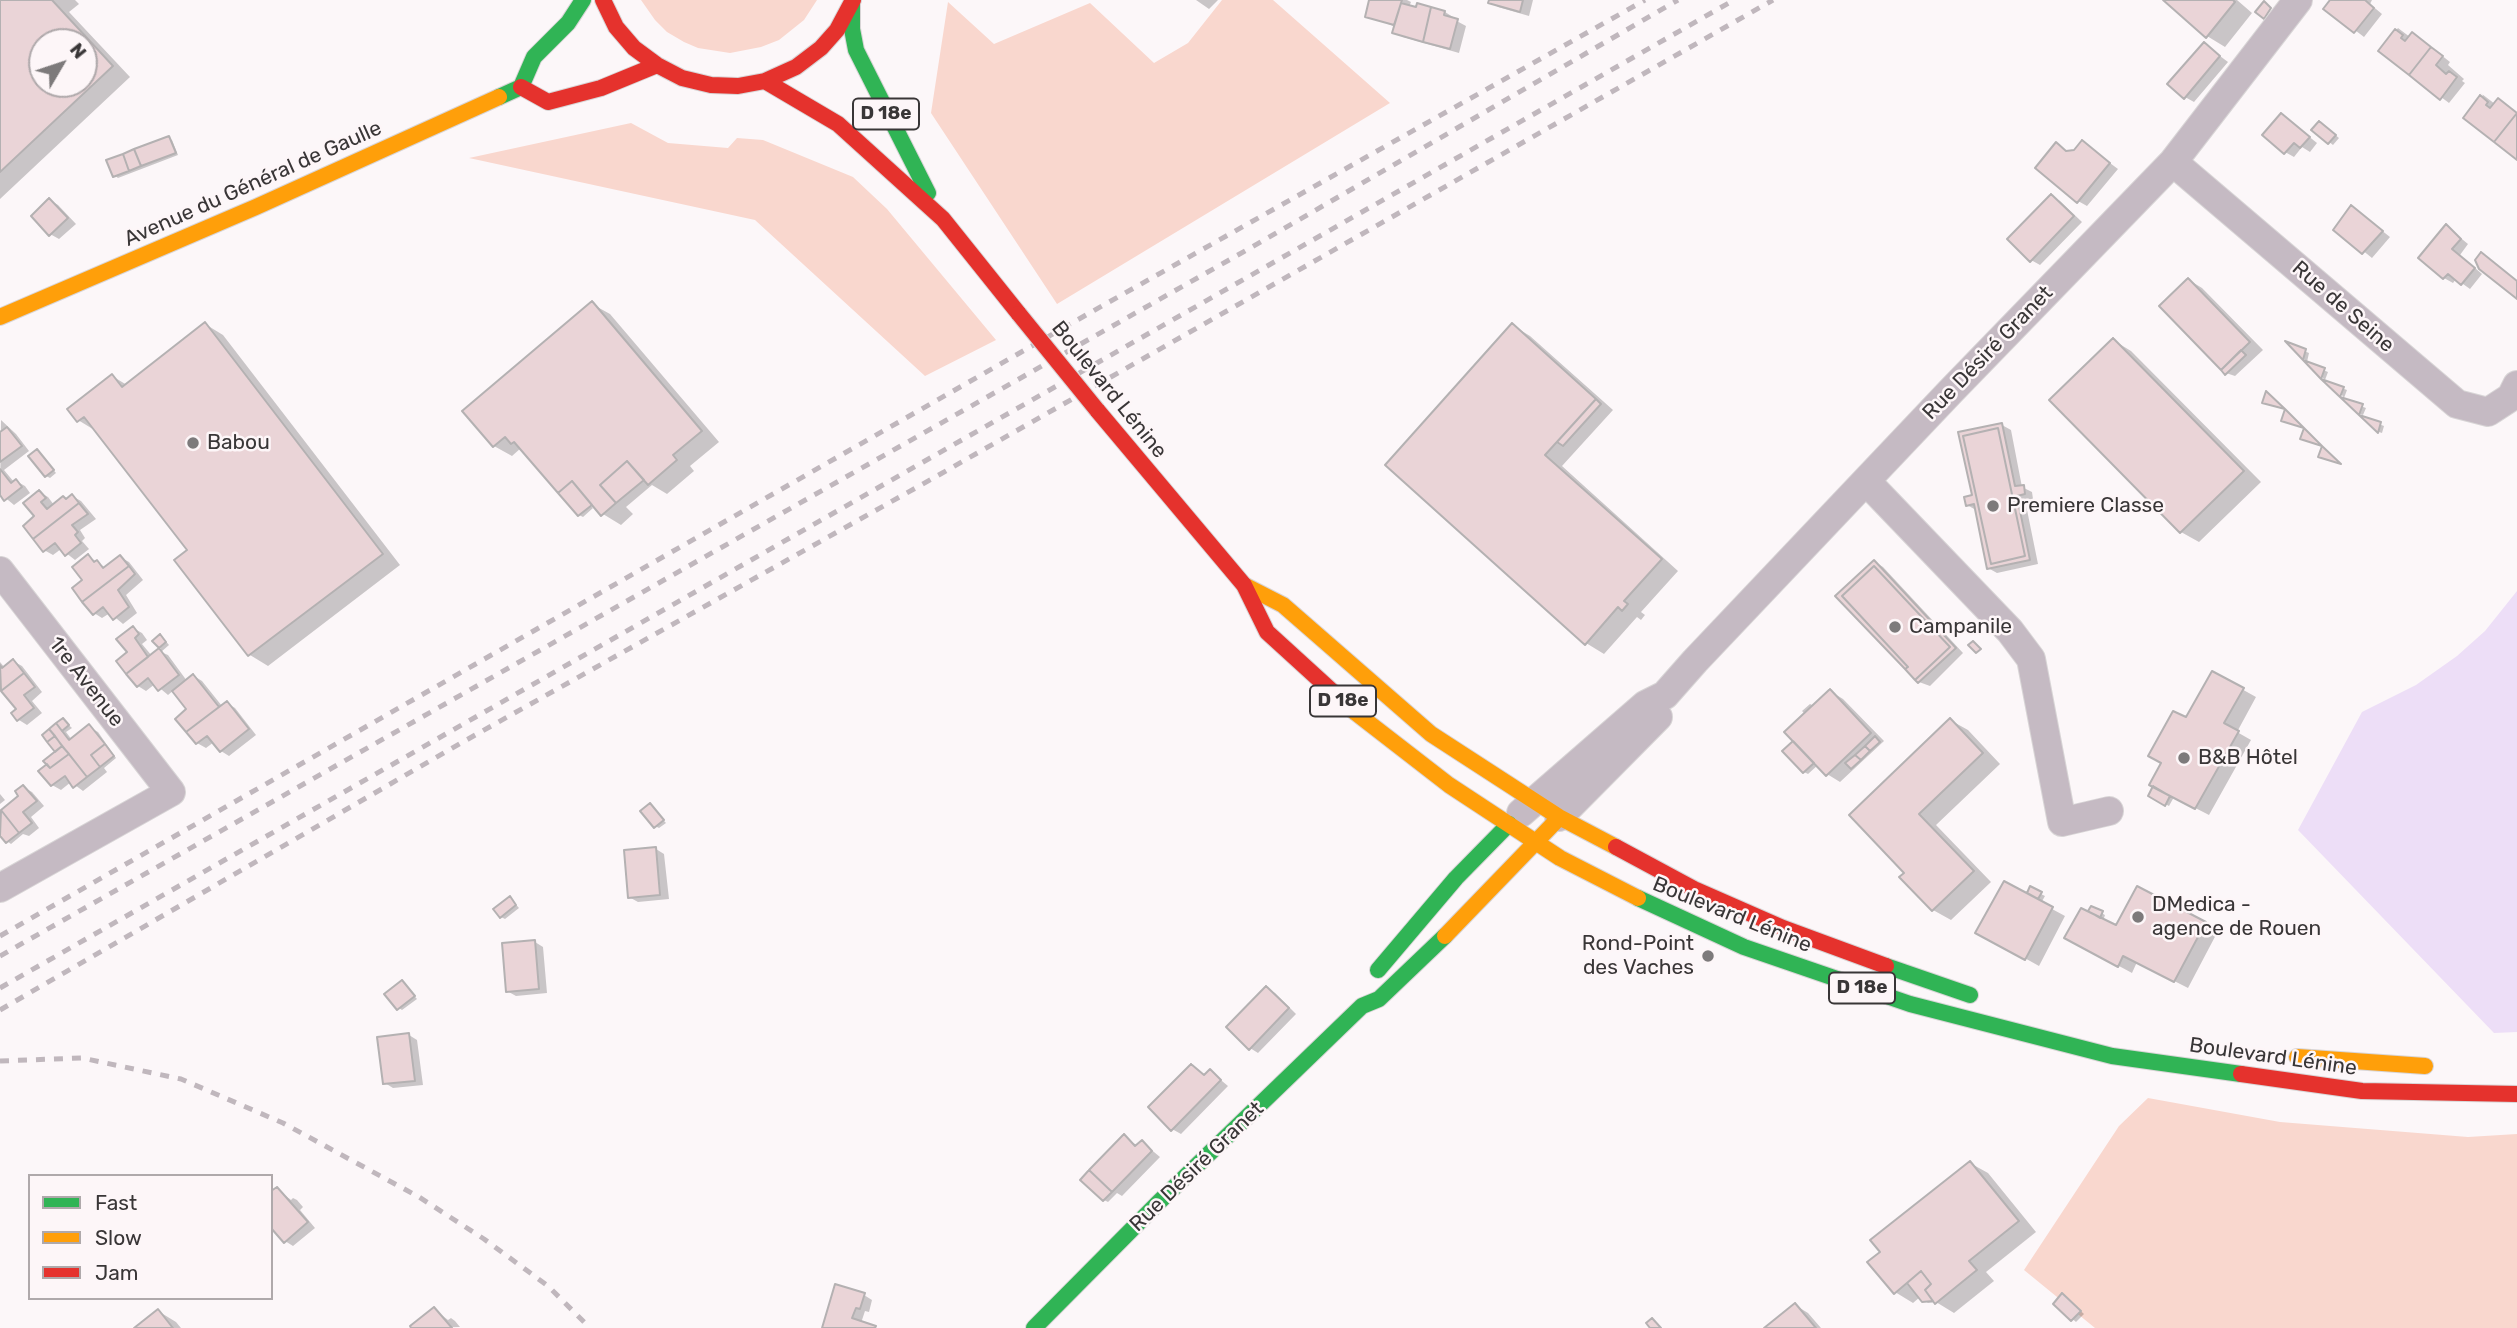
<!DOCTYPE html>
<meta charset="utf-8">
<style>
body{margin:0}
#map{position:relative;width:2517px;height:1328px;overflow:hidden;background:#fcf7f9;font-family:Rubik,sans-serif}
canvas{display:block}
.legend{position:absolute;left:28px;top:1174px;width:245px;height:126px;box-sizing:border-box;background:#fdf6f8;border:2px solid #afa9ab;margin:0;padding:9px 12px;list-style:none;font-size:21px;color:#393637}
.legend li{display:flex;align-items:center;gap:14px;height:35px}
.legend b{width:35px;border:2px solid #afa9ab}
.north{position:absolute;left:28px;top:28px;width:70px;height:70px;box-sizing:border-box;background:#fdf6f8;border:2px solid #afa9ab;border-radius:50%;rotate:51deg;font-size:19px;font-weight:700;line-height:28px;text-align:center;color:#393637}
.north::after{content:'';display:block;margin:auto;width:24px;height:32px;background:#7d7a7b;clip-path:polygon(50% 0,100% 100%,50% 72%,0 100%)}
</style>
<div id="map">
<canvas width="2517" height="1328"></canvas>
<ul class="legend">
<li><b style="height:9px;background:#30b455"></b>Fast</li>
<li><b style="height:9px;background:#ff9f0a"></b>Slow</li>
<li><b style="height:9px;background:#e5322d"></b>Jam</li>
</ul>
<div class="north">N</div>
</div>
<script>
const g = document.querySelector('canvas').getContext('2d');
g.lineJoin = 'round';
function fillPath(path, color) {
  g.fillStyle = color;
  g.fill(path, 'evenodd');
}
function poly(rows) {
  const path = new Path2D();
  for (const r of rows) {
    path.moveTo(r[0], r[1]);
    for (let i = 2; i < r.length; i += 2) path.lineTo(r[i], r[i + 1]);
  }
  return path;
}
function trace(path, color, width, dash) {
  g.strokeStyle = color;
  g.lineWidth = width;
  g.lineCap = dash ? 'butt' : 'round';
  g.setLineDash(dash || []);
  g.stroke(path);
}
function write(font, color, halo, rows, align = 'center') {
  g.font = font + ' Rubik,sans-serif';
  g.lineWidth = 5;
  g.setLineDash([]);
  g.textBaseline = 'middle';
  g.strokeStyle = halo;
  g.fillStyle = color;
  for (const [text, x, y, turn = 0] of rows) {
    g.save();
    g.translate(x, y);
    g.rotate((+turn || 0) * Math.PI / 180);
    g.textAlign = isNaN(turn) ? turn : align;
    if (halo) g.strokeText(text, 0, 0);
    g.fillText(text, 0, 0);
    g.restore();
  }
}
fillPath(poly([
 [641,0,817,0,804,20,779,40,761,47,730,53,698,48,684,42,667,32,655,20],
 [1222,0,1273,0,1390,103,1057,304,931,113,948,2,994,44,1090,3,1154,63,1188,43],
 [631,123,668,143,728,148,737,138,763,140,853,177,887,209,996,340,925,376,755,220,469,158],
 [2148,1098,2280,1122,2468,1137,2517,1134,2517,1328,2095,1328,2024,1270,2119,1126]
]), '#f9d7ce');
fillPath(poly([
 [2517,591,2517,1032,2494,1033,2298,830,2362,712,2416,685,2457,656,2485,631]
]), '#eddef7');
fillPath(poly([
 [0,0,75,0,79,4,69,12,130,77,0,199],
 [42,42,84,42,84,84,42,84],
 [1196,0,1218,0,1209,9],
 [1371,0,1407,0,1411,2,1409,7,1445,12,1453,17,1453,19,1466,26,1459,53,1403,37,1394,32,1396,27,1367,16],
 [1491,0,1533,0,1529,16,1498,7,1490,2],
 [2165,0,2237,0,2252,13,2225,47,2207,36],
 [2333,0,2372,0,2370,4,2382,14,2364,37,2326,8],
 [2398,28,2410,37,2413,34,2421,39,2450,62,2448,65,2464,79,2462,81,2465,83,2449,103,2380,51],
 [2204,44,2228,62,2194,102,2185,97],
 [2478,91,2495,104,2517,114,2517,158,2465,117,2483,95],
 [2282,115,2317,143,2310,152,2302,147,2294,157,2285,152],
 [2323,125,2339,138,2333,145,2314,130],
 [168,138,172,140,178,155,118,178,114,175],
 [2083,143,2118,169,2087,206,2078,201,2056,144,2069,153,2075,152],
 [2052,196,2060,201,2082,222,2040,265,2031,260],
 [50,200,58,205,76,224,59,239,50,234],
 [2352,207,2390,237,2372,258,2336,229],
 [2446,226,2468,244,2460,255,2482,274,2470,289,2456,279,2453,283,2444,278],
 [2189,280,2202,288,2263,350,2235,376,2226,373],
 [592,304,610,314,719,442,690,466,694,471,667,494,652,485,626,507,633,514,621,525,603,514,596,506,594,508,594,503,588,503,593,508,583,517,579,515,521,448,512,456,494,446],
 [205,324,223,335,400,565,268,666,250,655,176,560,190,550,96,431,78,420,112,376,127,385],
 [1512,325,1530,336,1613,410,1562,466,1678,571,1641,612,1645,615,1641,620,1637,617,1604,654,1586,643],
 [2113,340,2131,351,2261,482,2199,542,2181,532],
 [2292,346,2309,353,2307,362],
 [2309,364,2328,372,2325,380],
 [2329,383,2347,390,2344,398,2342,395],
 [2347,401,2366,408,2363,415,2360,414],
 [2366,419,2384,426,2382,433,2379,432],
 [1,420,16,434,29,451,4,470,14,482,16,481,25,486,30,493,14,505,2,495,0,496],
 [2002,425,2011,430,2022,487,2032,492,2033,499,2025,500,2038,564,1997,573,1988,568,1976,510,1967,505,1974,496],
 [38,451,56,473,50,478,46,476],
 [39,492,48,497,54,505,72,496,81,501,96,519,80,530,85,538,82,541,89,549,75,560,61,549,53,555,44,550,37,517],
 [88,556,106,568,120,557,129,562,143,580,126,595,137,613,123,624,110,613,102,618,94,613,84,581],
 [1875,562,1883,567,1963,653,1930,686,1919,682],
 [133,628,142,633,147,640,142,644,152,656,161,649,155,641,160,636,164,639,169,645,161,652,168,655,187,681,194,676,202,681,222,706,227,703,235,708,256,735,229,756,221,751,214,742,206,748,197,743,178,719,189,710,174,690,168,695,155,684,146,691,138,686,129,652],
 [13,661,22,666,42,692,32,701,42,713,27,725,19,720,18,710,0,687,0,662,5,668],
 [2213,673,2256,697,2237,732,2251,740,2209,815,2174,797,2169,806,2150,796],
 [1830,691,1843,699,1884,741,1840,782,1827,774,1818,765,1808,774,1804,772,1793,743,1805,714,1802,711,1810,704,1814,706],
 [63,720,72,728,66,732,72,740,89,727,98,732,116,758,104,768,107,772,83,791,71,782,61,790,52,785,57,752,44,735],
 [1950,720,1968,730,2000,764,1936,825,1991,882,1951,920,1933,910,1906,873,1851,815],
 [23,787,32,792,44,806,31,817,39,828,29,836,23,834,11,844,0,836,0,813,20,797],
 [0,794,5,800,0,804],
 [650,806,666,823,659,828,655,826],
 [656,849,664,854,669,899,638,902,629,897],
 [2031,889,2045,896,2041,903,2065,916,2039,966,1978,932,2028,896],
 [510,898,519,908,505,919,501,917],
 [2092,908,2105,915,2103,921,2116,928,2205,924,2218,931,2188,988,2137,962,2132,973,2080,945,2096,918],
 [535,942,543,947,547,993,516,996,507,991],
 [402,982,417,999,402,1010,399,1008],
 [1266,988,1275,993,1296,1014,1258,1053,1250,1048],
 [409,1035,417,1040,423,1085,393,1088,385,1083],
 [1192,1066,1205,1076,1210,1071,1228,1086,1181,1134,1172,1129],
 [1124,1137,1138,1146,1142,1142,1160,1157,1122,1196,1117,1193,1108,1202,1104,1200],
 [1970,1163,1988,1173,2036,1232,1986,1272,1994,1281,1954,1313,1936,1302,1928,1303,1920,1297,1913,1303,1895,1292,1882,1253],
 [277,1189,291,1200,293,1198,297,1200,303,1207,300,1210,315,1228,293,1246,285,1241],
 [864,1295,872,1300,869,1312,865,1311,861,1323,875,1328,823,1328],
 [2066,1298,2084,1314,2076,1322,2055,1304],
 [1795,1305,1808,1313,1821,1328,1766,1328],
 [434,1309,448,1320,451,1318,455,1321,460,1327,414,1328],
 [158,1311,176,1322,181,1328,137,1328]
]), '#0003');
const building = poly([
 [0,0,52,0,113,66,0,172,0,0],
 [42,42,84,42,84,84,42,84,42,42],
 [1369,0,1402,0,1394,25,1365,17,1369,0],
 [1489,0,1523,0,1520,12,1488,3,1489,0],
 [2163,0,2233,0,2235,2,2206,38,2163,0],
 [2330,0,2365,0,2374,8,2354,33,2323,9,2330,0],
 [2264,1,2271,8,2264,19,2255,12,2264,1],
 [1401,3,1416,7,1417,3,1431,7,1423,42,1392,33,1401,3],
 [1431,7,1445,11,1444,15,1458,19,1450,49,1423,42,1431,7],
 [2395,29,2403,35,2401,38,2405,41,2412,32,2431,47,2409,75,2378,51,2395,29],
 [2204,42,2220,56,2184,99,2167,84,2204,42],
 [2431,47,2443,56,2436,65,2446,74,2449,71,2457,77,2440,100,2409,75,2431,47],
 [2480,95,2488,102,2486,105,2490,108,2498,98,2517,113,2494,142,2463,118,2480,95],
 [2281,113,2310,137,2300,148,2294,143,2284,154,2262,135,2281,113],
 [2517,113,2517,160,2494,142,2517,113],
 [2319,121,2336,135,2328,144,2311,130,2319,121],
 [169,136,176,153,141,166,134,149,169,136],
 [2082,140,2110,163,2077,203,2035,168,2056,142,2066,151,2074,150,2082,140],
 [134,149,141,166,129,171,123,154,134,149],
 [123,154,129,171,113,177,106,160,123,154],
 [2051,194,2074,216,2030,262,2007,239,2051,194],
 [49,198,68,218,49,236,31,216,49,198],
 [2351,205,2383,231,2362,254,2333,230,2351,205],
 [2446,224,2461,239,2452,249,2475,268,2461,285,2448,274,2443,279,2418,258,2446,224],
 [2481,252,2517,281,2517,299,2479,269,2475,260,2481,252],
 [2188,278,2250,342,2221,370,2159,306,2188,278],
 [592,301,702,431,673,455,677,460,648,485,627,461,600,485,616,503,601,516,572,481,558,493,514,442,511,444,505,437,493,447,462,411,592,301],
 [205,322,383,554,248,656,174,560,187,550,84,417,77,422,67,409,112,374,122,387,205,322],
 [1512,323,1596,399,1545,455,1662,559,1624,601,1628,604,1622,611,1618,607,1585,645,1385,465,1512,323],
 [2113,338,2244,471,2180,533,2049,400,2113,338],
 [2285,341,2306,349,2303,360,2285,341],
 [2241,350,2246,355,2225,375,2221,370,2241,350],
 [2303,360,2325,368,2321,379,2303,360],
 [2321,379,2344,387,2340,397,2321,379],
 [2266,391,2285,409,2262,403,2266,391],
 [2340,397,2363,404,2359,415,2340,397],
 [1596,399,1601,404,1563,446,1557,442,1596,399],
 [2285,409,2304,428,2281,421,2285,409],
 [2359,415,2381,422,2378,433,2359,415],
 [2002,423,2015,486,2024,485,2025,494,2017,496,2030,560,1987,569,1974,504,1966,506,1964,497,1972,495,1958,432,2002,423],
 [1998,428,2025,556,1991,564,1963,436,1998,428],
 [7,427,22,446,0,462,0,432,7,427],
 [1998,428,2025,556,1991,564,1963,436,1998,428],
 [2304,428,2322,446,2300,439,2304,428],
 [2322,446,2341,464,2318,457,2322,446],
 [37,449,54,470,45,477,28,456,37,449],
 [627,461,644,480,616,503,600,485,627,461],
 [0,469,11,483,16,479,22,487,4,501,0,495,0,469],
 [572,481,592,505,578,516,558,493,572,481],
 [39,490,46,498,41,502,47,509,63,496,66,499,72,494,79,503,33,539,23,526,34,516,23,503,39,490],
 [79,503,88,514,72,525,78,532,75,535,81,543,65,556,55,543,43,552,33,539,79,503],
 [88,554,94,562,97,560,103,568,120,555,129,566,82,602,72,588,82,580,72,567,88,554],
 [1874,560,1956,648,1918,683,1915,680,1950,647,1874,566,1842,596,1908,667,1905,669,1835,596,1874,560],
 [129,566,135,574,118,590,129,607,113,620,103,607,93,615,82,602,129,566],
 [1874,566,1950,647,1915,680,1905,669,1908,667,1842,596,1874,566],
 [133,626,139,634,135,638,148,657,126,674,116,661,127,652,116,639,133,626],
 [160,634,166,642,159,648,152,641,160,634],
 [1973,641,1981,649,1976,653,1968,645,1973,641],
 [159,648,179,675,158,691,148,678,137,687,126,674,159,648],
 [13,659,24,673,1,691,0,665,2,668,13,659],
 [2212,671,2244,688,2224,723,2239,731,2195,809,2149,785,2161,763,2148,756,2173,711,2186,717,2212,671],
 [24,673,35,687,24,695,34,708,17,721,11,713,16,709,1,691,24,673],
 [193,674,219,707,186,732,175,719,186,709,172,691,193,674],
 [1830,689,1871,733,1826,776,1784,732,1830,689],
 [227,701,249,729,220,752,207,736,196,744,186,732,227,701],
 [63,718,69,725,62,731,56,723,63,718],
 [1950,718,1983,753,1919,814,1974,871,1932,911,1899,877,1904,873,1849,815,1950,718],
 [56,723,69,740,89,724,105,744,91,755,100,767,87,777,49,729,56,723],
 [49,729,55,736,47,742,42,735,49,729],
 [55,736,62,746,55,752,47,742,55,736],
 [1875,736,1880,742,1870,751,1865,746,1875,736],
 [1793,741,1814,763,1803,773,1782,751,1793,741],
 [105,744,114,756,100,767,91,755,105,744],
 [62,746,69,754,50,768,43,761,62,746],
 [1865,746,1870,751,1861,760,1855,755,1865,746],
 [69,754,87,777,73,788,65,776,51,786,38,771,47,764,50,768,69,754],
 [1855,755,1861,760,1851,769,1845,763,1855,755],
 [23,785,37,801,23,812,32,823,19,833,1,810,18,796,15,791,23,785],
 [2153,786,2170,796,2165,806,2148,796,2153,786],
 [650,803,664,820,654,828,640,811,650,803],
 [1,810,19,833,6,843,0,836,1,810],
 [656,847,660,895,628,898,624,850,656,847],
 [2004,881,2053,907,2025,960,1975,933,2004,881],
 [2030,886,2042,892,2038,899,2027,893,2030,886],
 [2137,886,2206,922,2174,982,2123,956,2118,967,2064,938,2081,908,2116,925,2137,886],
 [510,896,516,905,500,918,493,909,510,896],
 [2091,906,2103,911,2100,918,2088,911,2091,906],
 [535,940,539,989,506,992,502,943,535,940],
 [402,980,415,996,397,1010,384,994,402,980],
 [1266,986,1289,1008,1249,1050,1226,1027,1266,986],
 [409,1033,415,1081,383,1084,377,1037,409,1033],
 [1191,1064,1204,1075,1210,1069,1221,1080,1171,1131,1148,1107,1191,1064],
 [1124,1134,1135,1146,1142,1140,1152,1151,1112,1192,1089,1170,1124,1134],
 [1970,1161,2019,1221,1969,1261,1977,1270,1935,1304,1925,1290,1931,1284,1921,1271,1894,1294,1867,1262,1880,1252,1870,1240,1970,1161],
 [1089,1170,1112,1192,1103,1201,1080,1180,1089,1170],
 [277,1187,308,1222,284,1243,271,1228,271,1191,277,1187],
 [1921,1271,1931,1284,1925,1290,1933,1301,1922,1302,1907,1283,1921,1271],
 [835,1284,865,1293,860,1309,856,1308,852,1318,876,1326,875,1328,822,1328,835,1284],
 [2062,1293,2081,1311,2071,1321,2053,1304,2062,1293],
 [1795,1303,1816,1328,1764,1328,1795,1303],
 [434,1307,452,1328,411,1328,410,1326,434,1307],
 [158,1309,173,1328,134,1328,158,1309],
 [1652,1318,1661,1328,1650,1328,1646,1323,1652,1318]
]);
fillPath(building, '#ead4d7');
trace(building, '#b4b1b2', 2);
const street = poly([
 [2173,162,2457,404,2488,412,2511,397,2517,385],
 [1866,481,2010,631,2031,659,2062,822,2109,811],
 [0,571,171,792,0,888],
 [1521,813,1645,705,1665,695,1695,661,1951,391,2173,162,2298,0],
 [1559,817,1658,717]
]);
const fast = poly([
 [852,2,852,29,856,50,928,193],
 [499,97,521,87,534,57,568,23,583,0],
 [1638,898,1744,947,1910,1004,2112,1056,2241,1074],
 [1886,966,1970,995],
 [1378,970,1456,878,1509,824],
 [1034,1328,1159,1202,1362,1006,1379,999,1445,936]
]);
const slow = poly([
 [0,317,256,207,499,97],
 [1244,585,1283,605,1431,734,1559,817,1616,847],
 [1335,694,1356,713,1449,785,1560,858,1638,898],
 [1445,936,1558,819],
 [2297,1057,2425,1066]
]);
const jam = poly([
 [603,0,616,27,634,48,657,65,682,78,711,85,738,86,765,81,796,67,821,48,837,30,853,0],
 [765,81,838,124,943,219,1019,314],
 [521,87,548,102,601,88,657,65],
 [1097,410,1244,585,1267,632,1335,694],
 [1616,847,1694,889,1783,928,1886,966],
 [2241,1074,2362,1091,2517,1094]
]);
trace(street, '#d8d5d6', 30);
trace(fast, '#d8d5d6', 18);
trace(slow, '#d8d5d6', 18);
trace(jam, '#d8d5d6', 18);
trace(street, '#c5bac3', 28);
trace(fast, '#30b455', 16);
trace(slow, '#ff9f0a', 16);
trace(jam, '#e5322d', 16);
trace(poly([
 [0,936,1086,315,1645,0],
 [0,956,1252,247,1678,0],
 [0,988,1734,0],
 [0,1010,461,743,937,476,1773,0],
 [0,1061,82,1058,181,1079,283,1123,419,1197,484,1239,548,1286,590,1328]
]), '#c0b7bd', 5, [9, 9]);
const jamBridge = poly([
 [1019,314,1097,410]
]);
trace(jamBridge, '#d8d5d6', 18, []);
trace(jamBridge, '#e5322d', 16);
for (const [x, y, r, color] of [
 [193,443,7,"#7d7a7b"],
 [1993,506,7,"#7d7a7b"],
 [1895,627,7,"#7d7a7b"],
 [2184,758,7,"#7d7a7b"],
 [2138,917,7,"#7d7a7b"],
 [1708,956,7,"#7d7a7b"]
]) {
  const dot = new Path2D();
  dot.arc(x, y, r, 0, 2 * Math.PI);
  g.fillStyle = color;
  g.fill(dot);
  trace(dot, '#fdf6f8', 2.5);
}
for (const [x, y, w] of [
 [886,114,66],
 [1343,701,66],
 [1862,988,66]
]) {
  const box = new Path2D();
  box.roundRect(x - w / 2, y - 15.5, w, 31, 5);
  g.fillStyle = '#fdf6f8';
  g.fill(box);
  trace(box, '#393637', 2);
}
write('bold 19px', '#393637', null, [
 ["D 18e",886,114],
 ["D 18e",1343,701],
 ["D 18e",1862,988]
]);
write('21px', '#393637', '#fdf6f8', [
 ["Avenue du Général de Gaulle",253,184,-24],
 ["Rue de Seine",2343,307,41],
 ["Rue Désiré Granet",1988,353,-46],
 ["Boulevard Lénine",1109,390,51],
 ["1re Avenue",86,682,52],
 ["Boulevard Lénine",1732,915,22],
 ["Boulevard Lénine",2273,1057,8],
 ["Rue Désiré Granet",1197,1167,-44]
]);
write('21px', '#393637', '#fdf6f8', [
 ["Babou",207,443],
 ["Premiere Classe",2007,506],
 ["Campanile",1909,627],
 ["B&B Hôtel",2198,758],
 ["DMedica -",2152,905],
 ["agence de Rouen",2152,929],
 ["Rond-Point",1694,944,"right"],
 ["des Vaches",1694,968,"right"]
], 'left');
</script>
